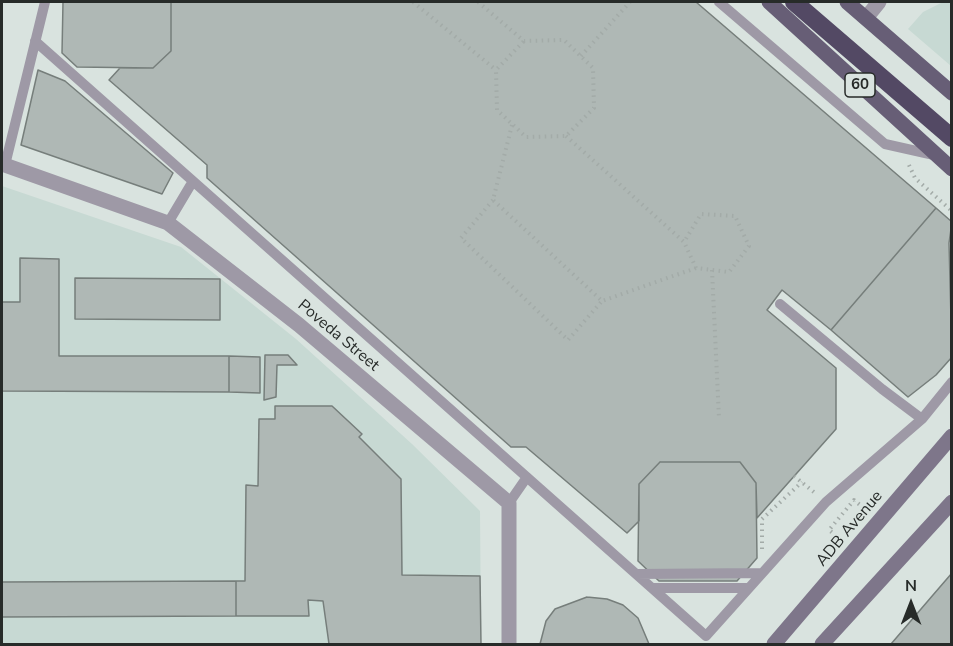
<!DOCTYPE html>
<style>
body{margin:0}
#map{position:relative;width:953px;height:646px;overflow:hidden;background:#d9e3df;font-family:"Nunito Sans",sans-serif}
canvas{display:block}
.frame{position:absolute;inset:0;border:3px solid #272b29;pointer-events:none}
.north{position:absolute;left:881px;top:574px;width:60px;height:60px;-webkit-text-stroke:4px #d9e3df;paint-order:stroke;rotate:0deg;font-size:16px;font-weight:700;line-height:24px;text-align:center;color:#272b29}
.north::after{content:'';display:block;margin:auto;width:21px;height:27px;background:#272b29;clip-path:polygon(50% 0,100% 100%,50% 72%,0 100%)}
</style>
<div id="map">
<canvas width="953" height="646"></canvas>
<div class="frame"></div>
<div class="north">N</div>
</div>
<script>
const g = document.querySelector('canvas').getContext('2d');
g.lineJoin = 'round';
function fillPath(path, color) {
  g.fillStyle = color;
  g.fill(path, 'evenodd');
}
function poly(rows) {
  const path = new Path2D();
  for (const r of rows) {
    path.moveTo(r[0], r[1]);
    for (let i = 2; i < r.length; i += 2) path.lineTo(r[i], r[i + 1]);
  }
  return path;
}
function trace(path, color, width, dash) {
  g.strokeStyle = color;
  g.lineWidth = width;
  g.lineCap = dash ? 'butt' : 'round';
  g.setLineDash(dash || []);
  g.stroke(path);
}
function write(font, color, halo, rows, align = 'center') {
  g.font = font + ' "Nunito Sans",sans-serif';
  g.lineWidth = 4.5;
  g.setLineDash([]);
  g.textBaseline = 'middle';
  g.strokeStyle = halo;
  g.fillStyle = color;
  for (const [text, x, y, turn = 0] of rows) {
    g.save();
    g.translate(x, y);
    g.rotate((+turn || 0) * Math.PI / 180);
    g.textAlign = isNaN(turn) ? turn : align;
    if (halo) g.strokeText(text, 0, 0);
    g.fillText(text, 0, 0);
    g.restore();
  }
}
fillPath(poly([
 [943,2,951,2,951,66,908,29,923,12],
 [2,186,181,247,296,339,412,444,480,511,481,644,2,643]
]), '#c7d9d3');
const building = poly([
 [63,2,171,2,171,51,153,68,77,67,62,53,63,2],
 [171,2,696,2,936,208,831,330,782,290,767,310,836,368,836,429,757,518,756,483,740,462,660,462,639,484,639,521,627,533,526,447,511,447,207,178,207,165,109,80,120,68,153,68,171,51,171,2],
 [38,70,65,81,173,173,162,194,21,145,38,70],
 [936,208,952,222,949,243,952,357,936,375,908,397,831,330,936,208],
 [20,258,59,259,59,356,229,356,229,392,2,391,2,302,20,302,20,258],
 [75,278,220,279,220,320,75,319,75,278],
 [265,355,288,355,297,365,277,365,276,397,264,400,265,355],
 [229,356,260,357,260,393,229,392,229,356],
 [275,406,332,406,362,434,359,437,401,479,402,575,480,576,481,644,329,644,323,601,308,600,309,616,236,616,236,581,245,581,246,485,258,486,259,419,275,419,275,406],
 [660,462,740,462,756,483,757,558,737,581,659,581,638,561,639,484,660,462],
 [952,573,952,644,891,644,933,595,952,573],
 [236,581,236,616,2,617,2,582,236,581],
 [587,597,607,599,623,605,638,618,649,644,540,644,546,621,555,609,587,597]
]);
fillPath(building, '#afb8b5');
trace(building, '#767e7b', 1.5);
trace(poly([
 [413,2,496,70],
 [478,2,524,41,564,40,593,68,594,108,566,136,526,137,497,110,496,70,524,41],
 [581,56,630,2],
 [512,125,493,200,602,301,696,268],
 [566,136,684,242,696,268,729,272,749,246,735,216,701,214,684,242],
 [909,165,915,178,952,211],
 [493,200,461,238,568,340,602,301],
 [712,270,719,418],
 [794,476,815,493],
 [841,540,829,530,854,500,866,510],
 [762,549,762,519,802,482]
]), '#a3aba8', 4, [1.5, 4.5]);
trace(poly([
 [719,2,885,144,934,155],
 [35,41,706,636,826,502,922,419,952,382],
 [5,165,45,2],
 [168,223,193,181],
 [780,304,882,389,922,419],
 [509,503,527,477],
 [636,574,761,573],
 [653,588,746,588]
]), '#9e99a6', 10);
trace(poly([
 [866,18,879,2],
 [2,164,168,223,299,325,509,503,509,644]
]), '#9e99a6', 15);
trace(poly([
 [774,644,952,436],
 [822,644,952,502]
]), '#7e768a', 15);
trace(poly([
 [769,2,952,169],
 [847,2,952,93]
]), '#675e76', 15);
trace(poly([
 [794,2,952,138]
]), '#534964', 18);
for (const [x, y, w] of [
 [860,85,30]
]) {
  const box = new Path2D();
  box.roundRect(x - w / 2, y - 12, w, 24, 4.5);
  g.fillStyle = '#d9e3df';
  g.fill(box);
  trace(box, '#272b29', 1.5);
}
write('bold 15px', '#272b29', null, [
 ["60",860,85]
]);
write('16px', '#272b29', '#d9e3df', [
 ["Poveda Street",338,336,40],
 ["ADB Avenue",850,529,-50]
]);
</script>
